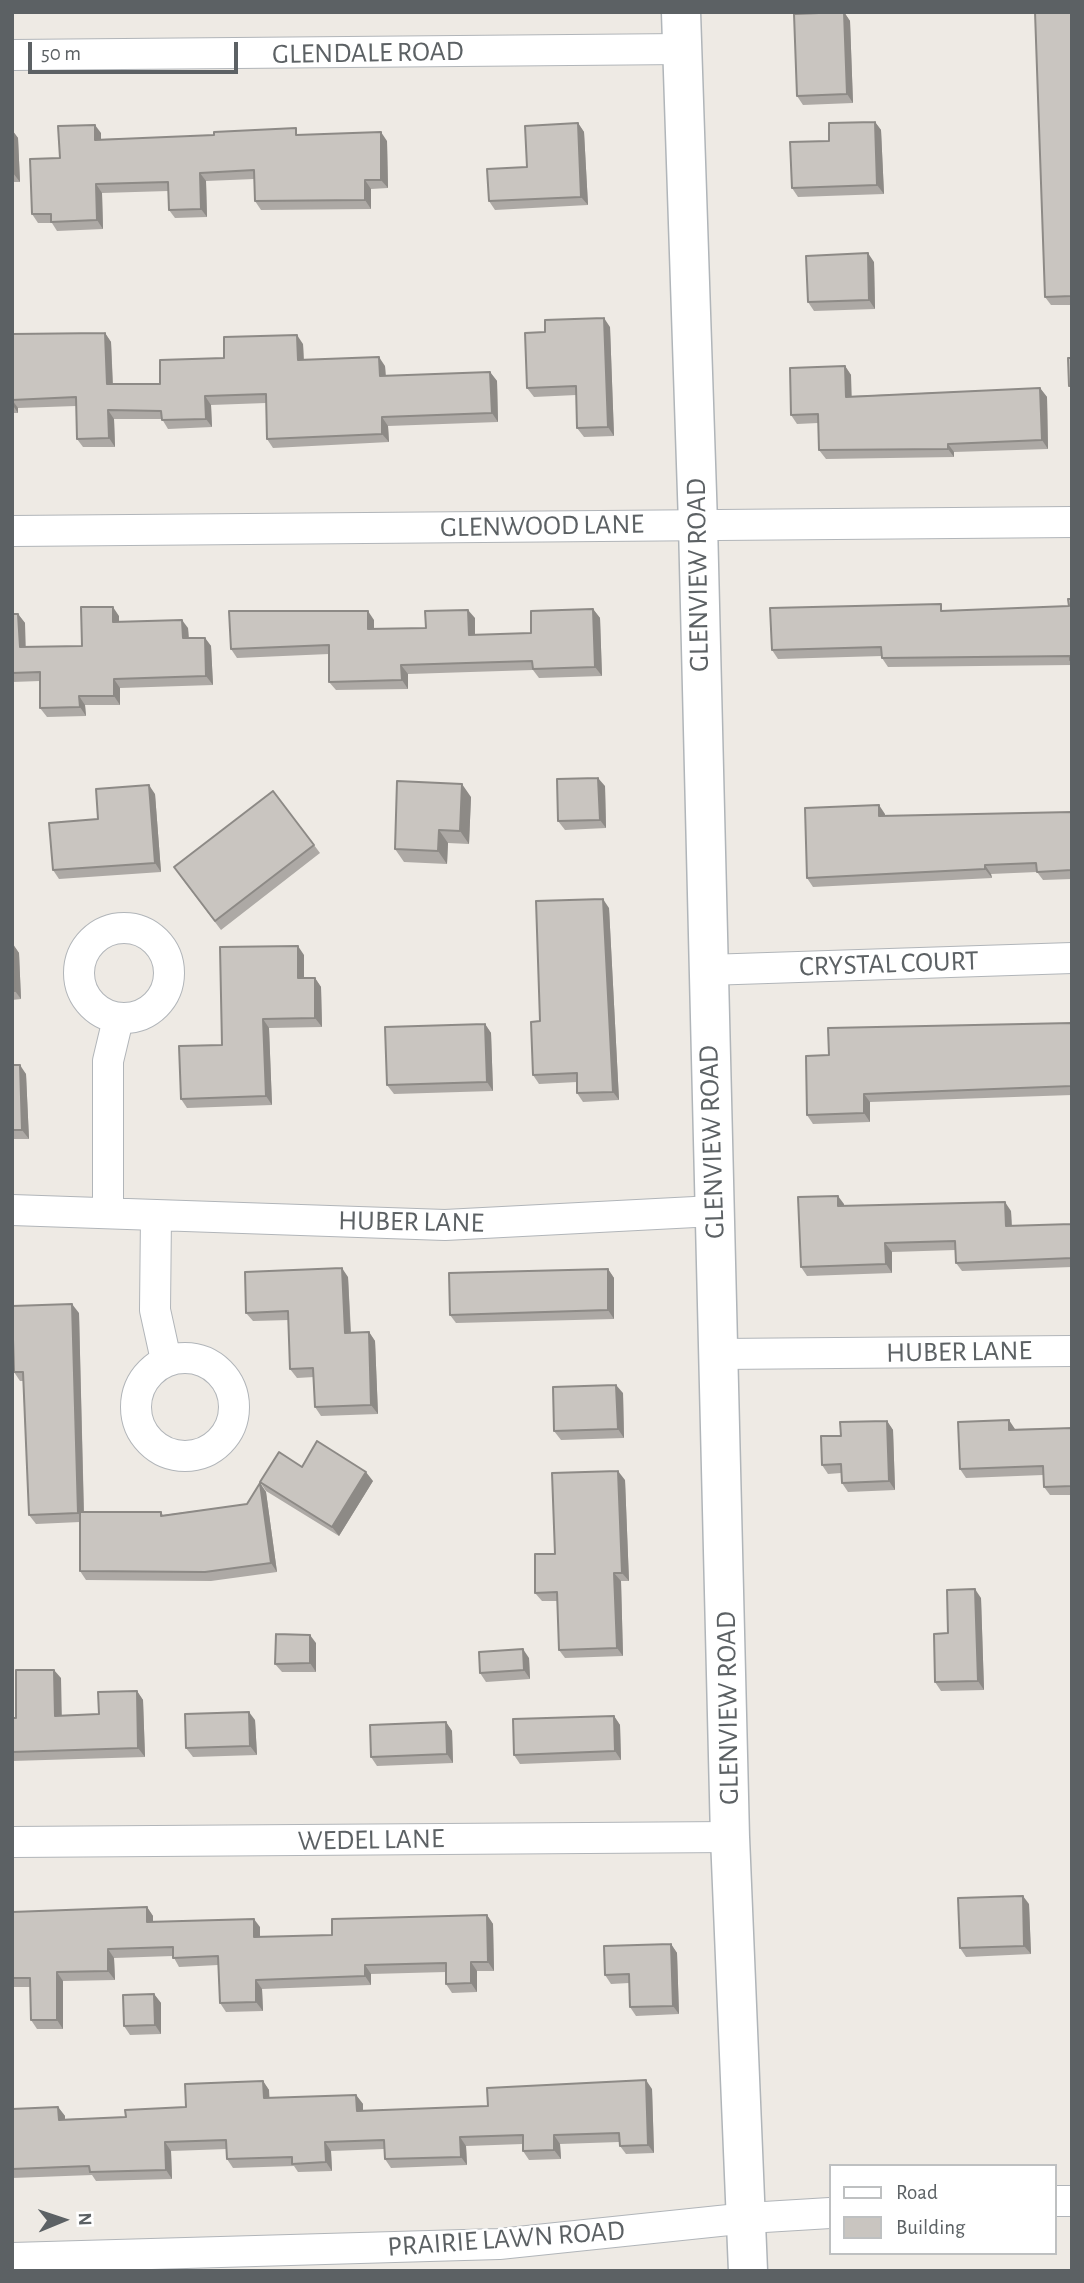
<!DOCTYPE html>
<style>
body{margin:0}
#map{position:relative;width:1084px;height:2283px;overflow:hidden;background:#eeeae4;font-family:"Alegreya Sans",sans-serif}
canvas{display:block}
.frame{position:absolute;inset:0;border:14px solid #5c6164;pointer-events:none}
.legend{position:absolute;left:829px;top:2164px;width:228px;height:91px;box-sizing:border-box;background:#fff;border:2px solid #bec0c1;margin:0;padding:9px 12px;list-style:none;font-size:21px;color:#5c6164}
.legend li{display:flex;align-items:center;gap:14px;height:35px}
.legend b{width:35px;border:2px solid #bec0c1}
.north{position:absolute;left:28px;top:2185px;width:70px;height:70px;-webkit-text-stroke:5px #fff;paint-order:stroke;rotate:88deg;font-size:19px;font-weight:700;line-height:28px;text-align:center;color:#5c6164}
.north::after{content:'';display:block;margin:auto;width:24px;height:32px;background:#5c6164;clip-path:polygon(50% 0,100% 100%,50% 72%,0 100%)}
.scale{position:absolute;left:28px;top:42px;width:210px;height:32px;box-sizing:border-box;border:4px solid #5c6164;border-top:0;padding-left:9px;font-size:21px;line-height:24px;white-space:nowrap;color:#5c6164;-webkit-text-stroke:5px #fff;paint-order:stroke}
</style>
<div id="map">
<canvas width="1084" height="2283"></canvas>
<div class="frame"></div>
<ul class="legend">
<li><b style="height:9px;background:#fff"></b>Road</li>
<li><b style="height:19px;background:#c9c5c0"></b>Building</li>
</ul>
<div class="north">N</div>
<div class="scale">50 m</div>
</div>
<script>
const g = document.querySelector('canvas').getContext('2d');
g.lineJoin = 'round';
function poly(rows) {
  const path = new Path2D();
  for (const r of rows) {
    if (r.length === 3) {
      path.moveTo(r[0] + r[2], r[1]);
      path.arc(r[0], r[1], r[2], 0, 2 * Math.PI);
      continue;
    }
    path.moveTo(r[0], r[1]);
    for (let i = 2; i < r.length; i += 2) path.lineTo(r[i], r[i + 1]);
  }
  return path;
}
function trace(path, color, width, dash) {
  g.strokeStyle = color;
  g.lineWidth = width;
  g.lineCap = dash ? 'butt' : 'round';
  g.setLineDash(dash || []);
  g.stroke(path);
}
function fillPath(path, color) {
  g.fillStyle = color;
  g.fill(path, 'evenodd');
}
function write(font, color, halo, rows, align = 'center') {
  g.font = font + ' "Alegreya Sans",sans-serif';
  g.lineWidth = 5;
  g.setLineDash([]);
  g.textBaseline = 'middle';
  g.strokeStyle = halo;
  g.fillStyle = color;
  for (const [text, x, y, turn = 0] of rows) {
    g.save();
    g.translate(x, y);
    g.rotate((+turn || 0) * Math.PI / 180);
    g.textAlign = isNaN(turn) ? turn : align;
    if (halo) g.strokeText(text, 0, 0);
    g.fillText(text, 0, 0);
    g.restore();
  }
}
const minor = poly([
 [12,55,682,49],
 [12,531,1072,522],
 [124,973,45],
 [707,970,1072,958],
 [12,1210,445,1225,714,1211],
 [108,1212,108,1061,118,1019],
 [156,1215,155,1310,166,1360],
 [720,1354,1072,1351],
 [185,1407,49],
 [12,1842,730,1837],
 [1054,2201,1072,2201],
 [12,2258,499,2244,748,2218,830,2213]
]);
const secondary = poly([
 [681,12,698,524,730,1837,748,2271]
]);
trace(minor, '#b1b5b9', 32);
trace(secondary, '#b0b5b9', 41);
trace(minor, '#fff', 30);
trace(secondary, '#fff', 38);
fillPath(poly([
 [844,12,850,21,853,103,803,105,797,96],
 [1072,12,1072,305,1051,305,1045,297],
 [875,122,881,130,884,194,798,197,792,188,829,141],
 [578,123,584,132,588,205,495,210,489,201],
 [12,130,18,138,20,182,12,182],
 [101,133,101,139,300,135,387,141,388,188,371,189,371,209,261,210,255,201,254,179,206,181,207,217,175,218,169,210,168,191,102,193,103,229,57,231,52,223,38,223,32,214,60,158],
 [874,262,875,309,814,311,808,302],
 [610,327,614,436,584,437,577,428,576,395,534,397,527,388],
 [105,333,111,342,113,384,160,384,224,358,303,344,304,360,385,366,386,376,490,372,497,381,498,422,388,426,389,442,273,448,267,439,266,403,211,405,212,427,168,429,162,419,114,419,115,447,83,447,77,439,76,406,18,408,18,413,12,413,12,334],
 [845,366,851,375,851,396,1040,388,1047,397,1048,449,954,452,954,457,826,459,819,450,818,423,797,424,791,415],
 [1072,599,1072,665,888,667,882,658,882,656,778,659,772,650,946,611,1069,606],
 [593,609,600,618,602,676,539,678,533,670,408,674,408,689,336,690,329,682,329,654,237,658,231,649,374,620,374,629,426,628,475,618,475,635,531,633],
 [12,614,18,614,25,623,25,647,82,646,119,616,119,622,188,628,189,638,205,638,211,646,213,685,120,688,120,705,85,705,86,716,47,717,40,708,40,681,12,682],
 [605,786,606,828,565,830,558,821],
 [155,794,161,872,59,879,53,870,98,819],
 [471,797,469,844,448,843,447,864,404,862,395,849],
 [1072,812,1072,879,1043,880,1037,872,991,874,992,878,813,887,807,878,885,814,885,816],
 [314,845,320,853,221,930,180,876],
 [609,908,619,1100,583,1102,577,1093,577,1082,539,1084,533,1075,540,1021],
 [12,944,19,953,21,999,12,1000],
 [304,955,304,978,315,978,321,987,322,1027,269,1028,272,1105,187,1108,181,1099,222,1045],
 [1072,1023,1072,1095,870,1102,870,1122,813,1124,807,1115,829,1055],
 [485,1024,491,1033,493,1091,394,1094,387,1085],
 [12,1065,26,1074,29,1139,12,1139],
 [844,1204,844,1206,1011,1211,1012,1226,1072,1224,1072,1210,1072,1267,962,1271,956,1263,955,1250,892,1252,892,1273,807,1276,801,1267],
 [608,1269,614,1278,614,1319,456,1323,450,1315],
 [348,1277,351,1332,369,1332,375,1341,378,1414,321,1416,315,1407,314,1377,297,1378,290,1369,289,1320,253,1321,246,1313],
 [79,1313,84,1512,161,1512,163,1515,247,1504,260,1483,266,1492,277,1572,211,1581,86,1580,80,1571,80,1522,36,1524,29,1515,23,1381,20,1381,14,1372],
 [623,1393,624,1438,561,1440,554,1431],
 [887,1421,893,1430,895,1490,848,1492,842,1483,841,1473,828,1474,822,1465,841,1436],
 [1072,1428,1072,1495,1050,1495,1044,1487,1043,1475,966,1478,960,1469,1015,1429],
 [302,1467,373,1481,339,1536,266,1491,260,1482],
 [625,1480,629,1581,621,1581,623,1656,565,1658,559,1650,558,1601,542,1601,535,1593,555,1554],
 [981,1598,984,1690,941,1691,935,1682,948,1633],
 [316,1643,316,1672,282,1672,275,1664],
 [529,1658,530,1679,486,1682,480,1673],
 [61,1678,61,1715,99,1714,137,1691,143,1700,145,1757,12,1761,12,1718,16,1718],
 [614,1716,620,1725,621,1760,520,1764,514,1755],
 [255,1720,257,1755,193,1757,186,1748],
 [446,1722,452,1731,453,1763,377,1766,371,1757],
 [1029,1904,1031,1954,966,1957,960,1948],
 [147,1907,153,1916,153,1922,260,1927,260,1937,332,1935,487,1915,493,1924,494,1971,477,1971,477,1992,452,1993,446,1984,446,1972,371,1974,371,1985,262,1989,263,2011,226,2012,220,2003,218,1965,179,1967,173,1956,114,1958,115,1980,63,1981,63,2029,37,2029,31,2020,30,1987,12,1987,12,1912],
 [671,1944,677,1953,679,2014,636,2016,630,2007,629,1983,611,1984,605,1975],
 [154,1994,161,2003,161,2034,130,2035,124,2026],
 [263,2081,269,2090,269,2098,356,2095,363,2104,363,2111,488,2106,652,2089,654,2153,626,2154,620,2146,619,2142,560,2144,561,2159,529,2160,523,2151,523,2144,466,2146,467,2165,391,2168,385,2159,384,2149,331,2151,332,2171,298,2172,294,2166,233,2168,227,2159,227,2149,171,2151,172,2179,96,2181,92,2175,12,2178,12,2109,58,2107,65,2116,65,2119,126,2117,186,2107]
]), '#ada9a5');
fillPath(poly([
 [844,12,850,21,853,103,847,94],
 [875,122,881,130,884,194,877,185],
 [578,123,584,132,588,205,581,197],
 [95,125,101,133,101,148,95,140],
 [12,130,18,138,20,182,13,173],
 [381,132,387,141,388,188,381,180],
 [200,173,206,181,207,217,201,209],
 [365,180,371,189,371,209,365,200],
 [96,184,102,193,103,229,97,220],
 [868,253,874,262,875,309,869,300],
 [604,318,610,327,614,436,608,427],
 [105,333,111,342,113,393,107,384],
 [297,335,303,344,304,369,298,360],
 [379,357,385,366,386,385,380,376],
 [845,366,851,375,852,405,846,397],
 [490,372,497,381,498,422,492,413],
 [1040,388,1047,397,1048,449,1042,440],
 [205,396,211,405,212,427,206,419],
 [12,400,18,408,18,413,12,404],
 [108,410,114,419,115,447,109,438],
 [382,417,388,426,389,442,382,434],
 [948,444,954,452,954,457,948,449],
 [113,607,119,616,119,631,113,622],
 [593,609,600,618,602,676,595,667],
 [468,610,475,618,475,644,469,635],
 [368,611,374,620,374,638,368,629],
 [18,614,25,623,26,656,20,647],
 [182,620,188,628,189,647,183,638],
 [205,638,211,646,213,685,206,676],
 [401,665,408,674,408,689,402,680],
 [114,679,120,688,120,705,114,696],
 [79,696,85,705,86,716,80,707],
 [598,778,605,786,606,828,600,820],
 [462,784,471,797,469,844,460,831],
 [149,785,155,794,161,872,155,863],
 [879,805,885,814,885,825,879,816],
 [439,830,448,843,447,864,438,851],
 [985,865,991,874,992,878,985,869],
 [603,899,609,908,619,1100,613,1092],
 [13,944,19,953,21,999,15,991],
 [298,946,304,955,304,987,298,978],
 [315,978,321,987,322,1027,315,1018],
 [263,1019,269,1028,272,1105,266,1096],
 [485,1024,491,1033,493,1091,487,1082],
 [20,1065,26,1074,29,1139,22,1130],
 [864,1094,870,1102,870,1122,864,1113],
 [838,1196,844,1204,845,1215,838,1206],
 [1005,1202,1011,1211,1012,1235,1006,1226],
 [885,1243,892,1252,892,1273,886,1264],
 [342,1268,348,1277,351,1341,345,1333],
 [608,1269,614,1278,614,1319,608,1310],
 [72,1304,79,1313,84,1522,78,1513],
 [369,1332,375,1341,378,1414,371,1405],
 [616,1385,623,1393,624,1438,618,1429],
 [1009,1420,1015,1429,1015,1439,1009,1430],
 [887,1421,893,1430,895,1490,889,1481],
 [618,1471,625,1480,629,1581,622,1573],
 [366,1472,373,1481,339,1536,332,1527],
 [260,1483,266,1492,277,1572,271,1563],
 [614,1573,621,1581,623,1656,617,1648],
 [975,1589,981,1598,984,1690,978,1681],
 [310,1635,316,1643,316,1672,310,1663],
 [523,1649,529,1658,530,1679,524,1670],
 [54,1670,61,1678,62,1724,55,1716],
 [137,1691,143,1700,145,1757,138,1748],
 [249,1712,255,1720,257,1755,250,1746],
 [614,1716,620,1725,621,1760,615,1751],
 [446,1722,452,1731,453,1763,447,1754],
 [1023,1896,1029,1904,1031,1954,1024,1946],
 [147,1907,153,1916,153,1931,147,1922],
 [487,1915,493,1924,494,1971,488,1962],
 [254,1919,260,1927,260,1946,254,1937],
 [671,1944,677,1953,679,2014,673,2006],
 [108,1949,114,1958,115,1980,108,1971],
 [471,1962,477,1971,477,1992,471,1983],
 [365,1965,371,1974,371,1985,365,1976],
 [57,1972,63,1981,63,2029,57,2020],
 [256,1980,262,1989,263,2011,256,2002],
 [154,1994,161,2003,161,2034,155,2025],
 [646,2080,652,2089,654,2153,648,2145],
 [263,2081,269,2090,270,2107,264,2098],
 [356,2095,363,2104,363,2120,357,2111],
 [58,2107,65,2116,65,2128,59,2120],
 [554,2135,560,2144,561,2159,554,2150],
 [460,2137,466,2146,467,2165,461,2157],
 [165,2142,171,2151,172,2179,166,2170],
 [325,2142,331,2151,332,2171,326,2162]
]), '#8d8a86');
const building = poly([
 [844,12,847,94,797,96,794,14,844,12],
 [1035,12,1072,12,1072,296,1045,297,1035,12],
 [875,122,877,185,792,188,790,142,829,141,829,123,875,122],
 [578,123,581,197,489,201,487,169,527,167,525,126,578,123],
 [95,125,95,140,214,135,214,132,296,128,296,135,381,132,381,180,365,180,365,200,255,201,254,170,200,173,201,209,169,210,168,182,96,184,97,220,51,222,51,214,32,214,30,159,60,158,58,126,95,125],
 [12,142,13,173,12,173,12,142],
 [868,253,869,300,808,302,806,256,868,253],
 [604,318,608,427,577,428,576,386,527,388,525,333,545,332,545,320,604,318],
 [105,333,107,384,160,384,160,360,224,358,224,337,297,335,298,360,379,357,380,376,490,372,492,413,382,417,382,434,267,439,266,394,205,396,206,419,162,420,161,411,108,410,109,438,77,439,76,397,12,400,12,334,105,333],
 [1068,358,1072,358,1072,386,1069,386,1068,358],
 [845,366,846,397,1040,388,1042,440,948,444,948,449,819,450,818,414,791,415,790,368,845,366],
 [1068,599,1072,599,1072,660,1070,660,1070,656,882,658,881,647,772,650,770,608,941,604,941,611,1069,606,1068,599],
 [81,607,113,607,113,622,182,620,183,638,205,638,206,676,114,679,114,696,79,696,80,707,40,708,40,672,12,673,12,614,18,614,20,647,82,646,81,607],
 [593,609,595,667,533,669,532,661,401,665,402,680,329,682,329,645,231,649,229,611,368,611,368,629,426,628,425,611,468,610,469,635,531,633,531,611,593,609],
 [598,778,600,820,558,821,557,779,598,778],
 [397,781,462,784,460,831,439,830,438,851,395,849,397,781],
 [149,785,155,863,53,870,49,823,98,819,96,789,149,785],
 [273,791,314,845,215,921,174,867,273,791],
 [879,805,879,816,1072,812,1072,870,1037,872,1036,863,985,865,985,869,807,878,805,808,879,805],
 [603,899,613,1092,577,1093,577,1073,533,1075,531,1022,540,1021,536,901,603,899],
 [12,944,15,991,12,991,12,944],
 [298,946,298,978,315,978,315,1018,263,1019,266,1096,181,1099,179,1046,222,1045,220,947,298,946],
 [1072,1023,1072,1086,864,1094,864,1113,807,1115,806,1056,829,1055,828,1028,1072,1023],
 [485,1024,487,1082,387,1085,385,1027,485,1024],
 [12,1065,20,1065,22,1130,12,1130,12,1065],
 [838,1196,838,1206,1005,1202,1006,1226,1072,1224,1072,1210,1072,1258,956,1263,955,1241,885,1243,886,1264,801,1267,798,1197,838,1196],
 [342,1268,345,1333,369,1332,371,1405,315,1407,313,1368,290,1369,288,1311,246,1313,245,1272,342,1268],
 [608,1269,608,1310,450,1315,449,1273,608,1269],
 [72,1304,78,1513,29,1515,23,1372,14,1372,12,1306,72,1304],
 [616,1385,618,1429,554,1431,553,1387,616,1385],
 [1009,1420,1009,1430,1072,1428,1072,1486,1044,1487,1043,1466,960,1469,958,1422,1009,1420],
 [887,1421,889,1481,842,1483,841,1464,822,1465,821,1436,841,1436,840,1422,887,1421],
 [317,1441,366,1472,332,1527,260,1482,279,1452,302,1467,317,1441],
 [618,1471,622,1573,614,1573,617,1648,559,1650,557,1592,535,1593,535,1554,555,1554,552,1473,618,1471],
 [260,1483,271,1563,205,1572,80,1571,80,1512,161,1512,161,1516,247,1504,260,1483],
 [975,1589,978,1681,935,1682,934,1634,948,1633,947,1590,975,1589],
 [276,1634,310,1635,310,1663,275,1664,276,1634],
 [523,1649,524,1670,480,1673,479,1652,523,1649],
 [16,1670,54,1670,55,1716,99,1714,98,1692,137,1691,138,1748,12,1752,12,1718,16,1718,16,1670],
 [249,1712,250,1746,186,1748,185,1714,249,1712],
 [614,1716,615,1751,514,1755,513,1719,614,1716],
 [446,1722,447,1754,371,1757,370,1725,446,1722],
 [1023,1896,1024,1946,960,1948,958,1898,1023,1896],
 [147,1907,147,1922,254,1919,254,1937,332,1935,332,1919,487,1915,488,1962,471,1962,471,1983,446,1984,446,1963,365,1965,365,1976,256,1980,256,2002,220,2003,218,1956,173,1958,173,1947,108,1949,108,1971,57,1972,57,2020,31,2020,30,1978,12,1978,12,1912,147,1907],
 [671,1944,673,2006,630,2007,629,1974,605,1975,604,1946,671,1944],
 [154,1994,155,2025,124,2026,123,1995,154,1994],
 [646,2080,648,2145,620,2146,619,2133,554,2135,554,2150,523,2151,523,2135,460,2137,461,2157,385,2159,384,2140,325,2142,326,2162,292,2164,292,2157,227,2159,226,2140,165,2142,166,2170,90,2172,89,2166,12,2169,12,2109,58,2107,59,2120,126,2117,125,2110,186,2107,185,2084,263,2081,264,2098,356,2095,357,2111,488,2106,487,2088,646,2080]
]);
fillPath(building, '#c9c5c0');
trace(building, '#8d8a86', 2);
write('28px', '#5c6164', '#fff', [
 ["GLENDALE ROAD",368,53,-1],
 ["GLENWOOD LANE",542,526,-1],
 ["GLENVIEW ROAD",698,575,-91],
 ["CRYSTAL COURT",889,964,-2],
 ["GLENVIEW ROAD",712,1142,-92],
 ["HUBER LANE",411,1222,1],
 ["HUBER LANE",959,1352,-1],
 ["GLENVIEW ROAD",728,1708,-91],
 ["WEDEL LANE",371,1840,-1],
 ["PRAIRIE LAWN ROAD",506,2239,-4]
]);
</script>
